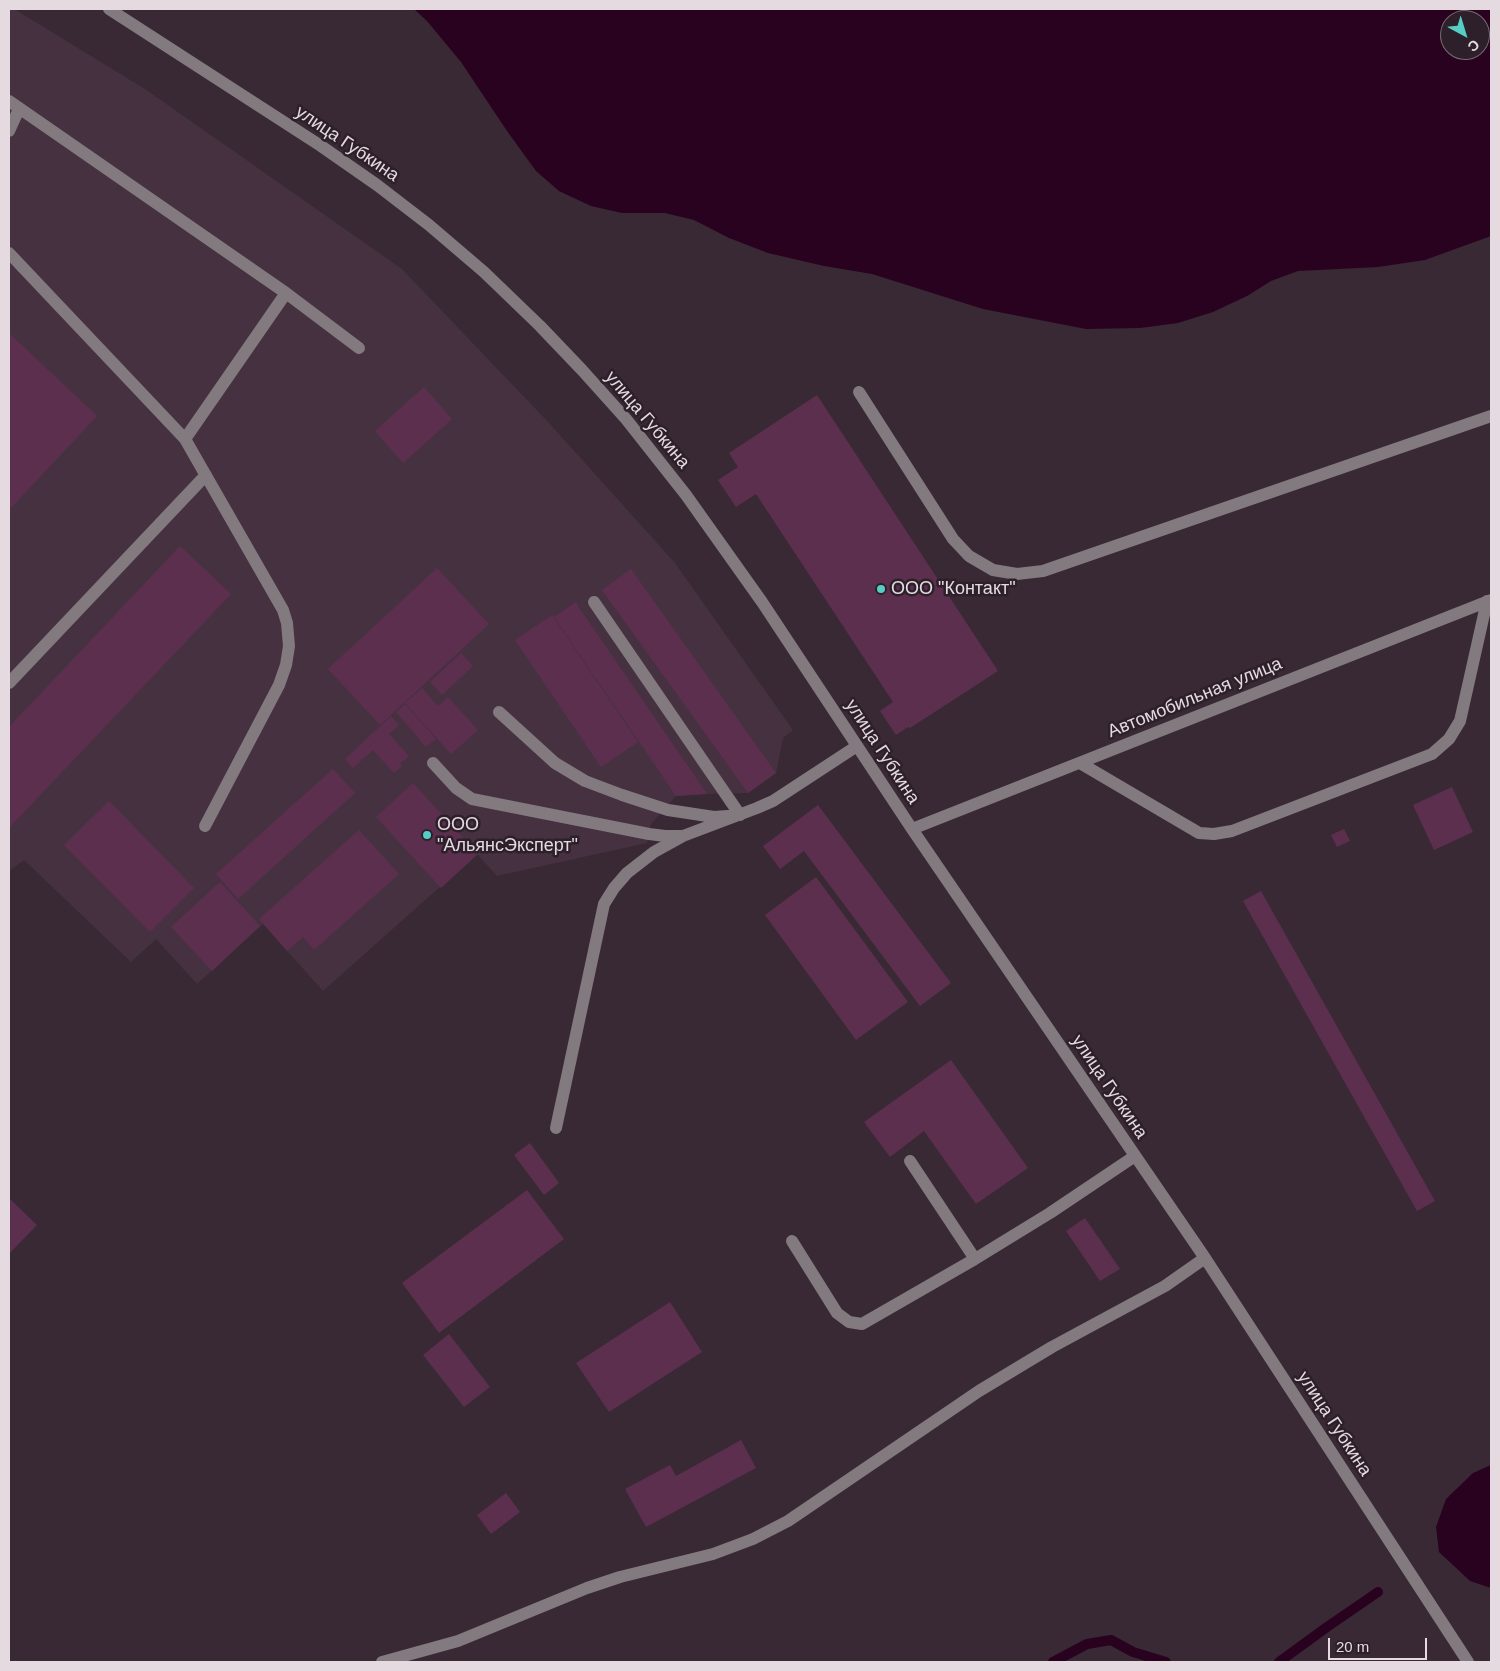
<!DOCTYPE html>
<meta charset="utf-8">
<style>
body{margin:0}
#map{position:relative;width:1500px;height:1671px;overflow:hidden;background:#392934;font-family:Arial,sans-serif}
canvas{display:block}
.frame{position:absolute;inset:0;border:10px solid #e4dae0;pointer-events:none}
.north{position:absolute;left:1440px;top:10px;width:50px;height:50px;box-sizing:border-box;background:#2e202a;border:1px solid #776a73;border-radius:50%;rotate:141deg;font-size:14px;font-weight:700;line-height:20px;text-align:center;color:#e4dae0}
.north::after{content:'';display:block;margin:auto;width:18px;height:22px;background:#55cec5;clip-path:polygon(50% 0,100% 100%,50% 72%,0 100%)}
.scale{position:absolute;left:1328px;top:1638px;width:99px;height:22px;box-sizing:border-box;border:2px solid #e4dae0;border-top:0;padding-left:6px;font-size:15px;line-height:18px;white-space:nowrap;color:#e4dae0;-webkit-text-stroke:4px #2e202a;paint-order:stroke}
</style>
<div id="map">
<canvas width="1500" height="1671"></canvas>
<div class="frame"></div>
<div class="north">С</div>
<div class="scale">20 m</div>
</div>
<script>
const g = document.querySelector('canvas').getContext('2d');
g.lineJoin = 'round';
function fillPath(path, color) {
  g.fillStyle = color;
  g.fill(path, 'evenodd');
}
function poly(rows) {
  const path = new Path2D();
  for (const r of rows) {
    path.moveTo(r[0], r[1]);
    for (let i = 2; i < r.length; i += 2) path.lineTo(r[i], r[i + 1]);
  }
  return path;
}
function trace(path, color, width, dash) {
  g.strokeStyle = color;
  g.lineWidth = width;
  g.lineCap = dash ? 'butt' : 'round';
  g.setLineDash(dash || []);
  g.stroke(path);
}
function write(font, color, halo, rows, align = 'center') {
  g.font = font + ' Arial,sans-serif';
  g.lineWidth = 5;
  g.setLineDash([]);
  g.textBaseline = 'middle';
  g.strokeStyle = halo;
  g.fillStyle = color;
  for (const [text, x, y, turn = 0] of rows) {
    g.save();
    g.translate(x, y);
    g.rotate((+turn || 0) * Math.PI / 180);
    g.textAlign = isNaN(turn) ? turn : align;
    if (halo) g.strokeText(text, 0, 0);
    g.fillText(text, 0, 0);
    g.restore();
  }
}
fillPath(poly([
 [9,9,14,9,145,89,402,269,550,424,675,563,793,730,783,738,776,773,748,793,707,794,676,796,651,824,647,843,497,876,477,854,323,991,263,924,197,984,156,939,131,962,24,860,9,871]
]), '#463140');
fillPath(poly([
 [414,9,1491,9,1491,236,1425,260,1378,267,1298,271,1271,281,1247,296,1213,312,1178,323,1140,328,1086,329,983,309,872,274,824,266,768,253,729,238,694,220,665,213,622,213,591,206,559,191,536,171,507,131,461,62,427,21],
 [1450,20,1480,20,1480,50,1450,50],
 [1491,1465,1491,1588,1470,1581,1439,1552,1436,1527,1446,1499,1473,1473]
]), '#290220');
trace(poly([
 [1053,1662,1087,1644,1111,1640,1133,1652,1166,1662],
 [1279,1662,1327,1627,1378,1592]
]), '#290220', 10);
fillPath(poly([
 [9,333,97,416,9,510],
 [424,387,452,419,403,463,375,431],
 [817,395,998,671,910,728,908,727,896,735,880,711,893,702,756,494,736,507,718,480,738,467,729,453],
 [180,546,231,594,9,828,9,727],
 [437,568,489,624,380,725,328,669],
 [631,569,776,773,748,793,602,590],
 [576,602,578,606,707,794,676,796,554,617],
 [552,615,638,742,601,767,515,640],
 [461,653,473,666,442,695,430,682],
 [422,688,438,706,448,697,478,730,451,754,405,703],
 [405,704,436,739,426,747,396,712],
 [391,716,399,725,389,734,409,756,400,764,402,766,394,773,373,750,353,768,345,759],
 [333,769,355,793,238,899,216,874],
 [413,783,478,854,441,888,376,817],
 [1452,787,1473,832,1434,850,1413,805],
 [109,801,194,888,150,932,64,845],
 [818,805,951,983,920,1006,804,851,780,869,763,846],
 [1344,829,1350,841,1337,847,1331,835],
 [359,830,399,874,314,950,303,937,287,951,259,919],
 [816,877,908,1002,856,1040,765,915],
 [220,882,260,926,212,971,171,927],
 [1261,891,1435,1201,1417,1211,1243,901],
 [951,1060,1028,1168,976,1204,924,1131,890,1157,864,1122],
 [530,1143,559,1183,544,1195,514,1155],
 [527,1190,564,1239,439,1333,402,1283],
 [9,1198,37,1225,9,1254],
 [1085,1218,1120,1269,1100,1281,1066,1231],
 [670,1302,702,1352,609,1412,576,1363],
 [449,1334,490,1387,464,1407,423,1355],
 [741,1440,756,1468,646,1527,625,1489,670,1465,676,1476],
 [506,1493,520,1512,491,1534,477,1515]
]), '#5c2f4f');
trace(poly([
 [109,9,321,146,377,185,429,225,484,272,540,326,582,370,626,419,686,495,762,602,912,829,1205,1258,1468,1662],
 [9,101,286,293,359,348],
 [9,131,19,109],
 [9,253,185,439,283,610,287,623,289,646,286,665,279,685,205,826],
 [859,392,953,539,969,556,993,570,1017,574,1043,571,1491,416],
 [185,439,286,293],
 [594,602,740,815],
 [9,683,206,475],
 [499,712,555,763,585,781,622,795,668,810,714,817,728,816],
 [433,763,456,788,472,799,649,834,665,836,681,836],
 [1080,763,1199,833,1214,834,1232,831,1432,754,1449,739,1460,721,1487,601],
 [912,829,1491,600],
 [556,1128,604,904,614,888,627,873,654,852,683,836,757,808,773,801,857,746],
 [910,1161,975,1259],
 [792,1241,837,1313,849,1322,862,1324,975,1259,1050,1213,1135,1156],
 [382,1662,458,1641,587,1588,620,1577,713,1554,753,1539,788,1521,979,1391,1052,1347,1165,1286,1205,1258]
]), '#827a7f', 12);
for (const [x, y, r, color] of [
 [881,589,5,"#55cec5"],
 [427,835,5,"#55cec5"]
]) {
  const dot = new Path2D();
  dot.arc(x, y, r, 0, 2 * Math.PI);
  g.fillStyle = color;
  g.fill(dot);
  trace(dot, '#2e202a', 2);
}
write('18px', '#e4dae0', '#2e202a', [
 ["улица Губкина",347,144,34],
 ["улица Губкина",647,420,50],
 ["Автомобильная улица",1195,698,-22],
 ["улица Губкина",882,752,57],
 ["улица Губкина",1109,1087,56],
 ["улица Губкина",1334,1424,57]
]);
write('18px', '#e4dae0', '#2e202a', [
 ["ООО \"Контакт\"",891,589],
 ["ООО",437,825],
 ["\"АльянсЭксперт\"",437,846]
], 'left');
</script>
